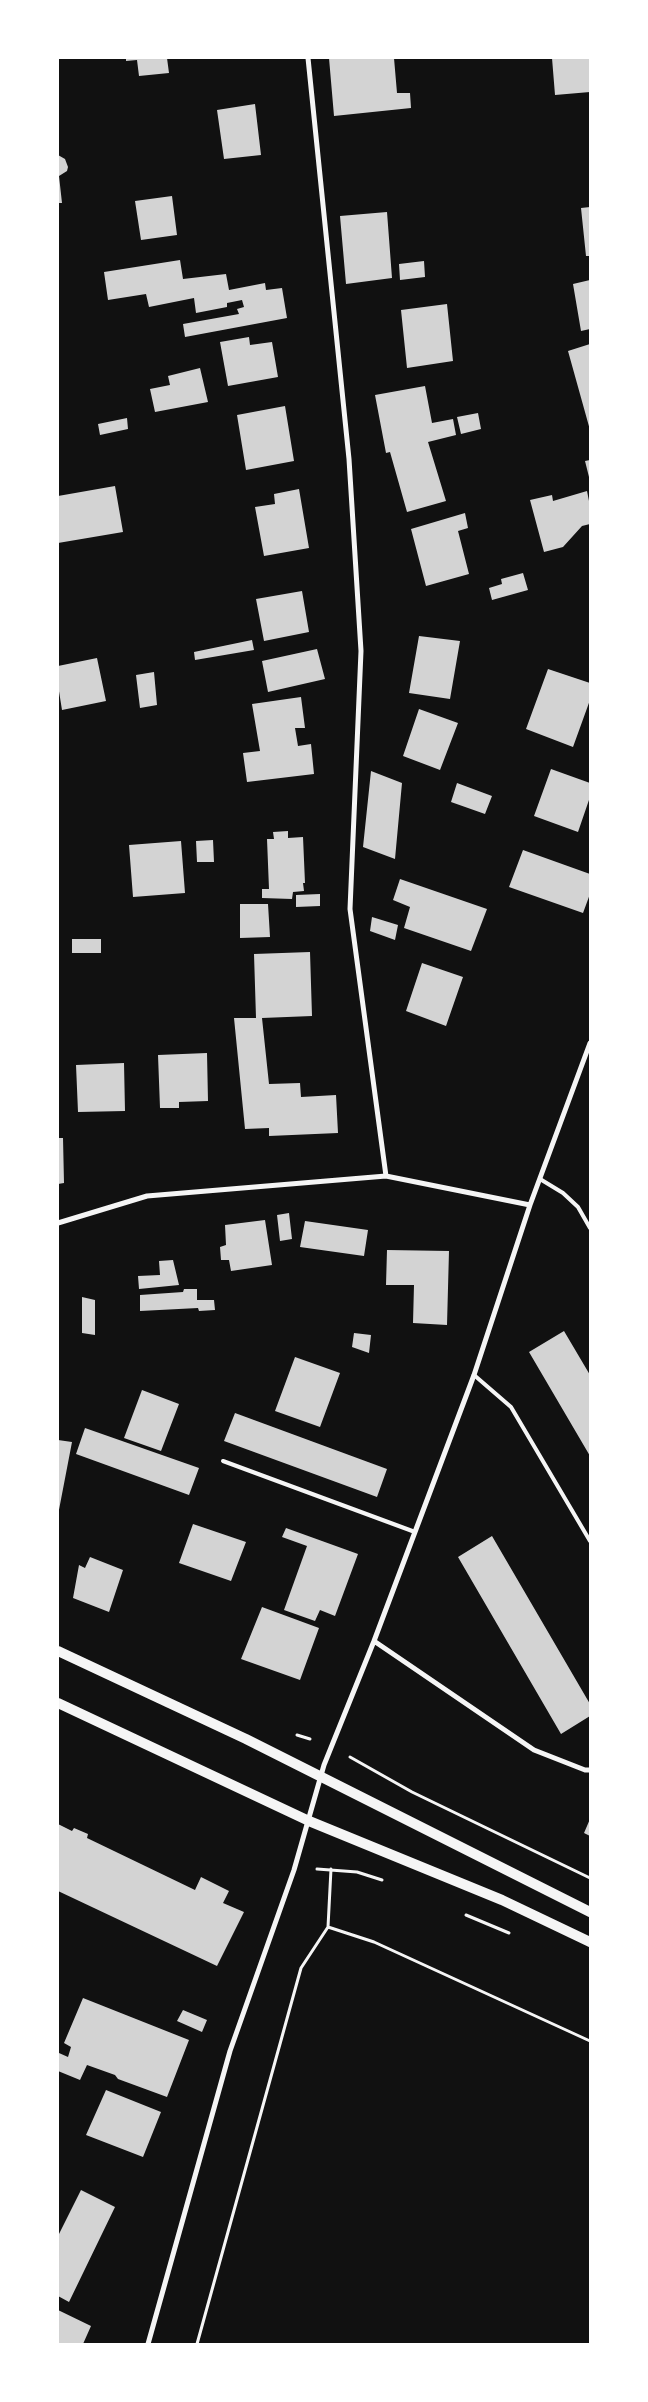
<!DOCTYPE html>
<style>
body{margin:0}
#map{position:relative;width:648px;height:2402px;overflow:hidden;background:#111;font-family:Barlow,sans-serif}
canvas{display:block}
.frame{position:absolute;inset:0;border:59px solid #fff;pointer-events:none}
</style>
<div id="map">
<canvas width="648" height="2402"></canvas>
<div class="frame"></div>
</div>
<script>
const g = document.querySelector('canvas').getContext('2d');
g.lineJoin = 'round';
function fillPath(path, color) {
  g.fillStyle = color;
  g.fill(path, 'evenodd');
}
function poly(rows) {
  const path = new Path2D();
  for (const r of rows) {
    path.moveTo(r[0], r[1]);
    for (let i = 2; i < r.length; i += 2) path.lineTo(r[i], r[i + 1]);
  }
  return path;
}
function trace(path, color, width, dash) {
  g.strokeStyle = color;
  g.lineWidth = width;
  g.lineCap = dash ? 'butt' : 'round';
  g.setLineDash(dash || []);
  g.stroke(path);
}
fillPath(poly([
 [126,58,167,58,169,73,139,76,137,60,126,61],
 [329,58,394,58,397,93,410,93,411,108,334,116],
 [552,58,590,58,590,92,555,95],
 [255,104,261,155,224,159,217,110],
 [58,155,65,159,68,167,67,171,59,176,62,203,58,203],
 [172,196,177,235,141,240,135,201],
 [590,207,590,256,586,256,581,208],
 [387,212,392,278,346,284,340,216],
 [180,260,183,279,226,274,229,290,265,283,266,290,282,288,287,318,185,337,183,324,239,314,237,309,244,307,242,300,227,303,227,307,196,313,194,298,149,307,146,294,108,300,104,272],
 [424,261,425,277,400,280,399,264],
 [590,280,590,329,581,331,573,284],
 [447,304,453,361,407,368,401,310],
 [249,337,250,345,272,342,278,377,228,386,220,342],
 [590,344,590,430,568,351],
 [200,368,208,402,155,412,150,389,170,385,168,376],
 [425,386,432,423,453,419,456,435,428,442,446,501,407,512,390,452,386,453,375,395],
 [285,406,294,461,246,470,237,415],
 [478,413,481,429,461,434,457,417],
 [127,418,128,429,100,435,98,424],
 [590,460,590,477,589,477,585,461],
 [115,486,123,532,58,543,58,496],
 [299,489,309,548,264,556,255,507,275,504,274,494],
 [587,491,590,506,590,524,582,526,563,547,544,552,530,500,552,495,553,501],
 [465,513,468,528,458,531,469,574,426,586,411,529],
 [523,573,528,590,492,600,489,588,502,584,501,579],
 [302,591,309,632,264,641,256,599],
 [419,636,460,641,450,699,409,693],
 [252,640,254,650,195,660,194,652],
 [317,649,325,679,268,692,262,661],
 [97,658,106,701,62,710,58,685,58,666],
 [548,669,590,683,590,700,573,747,526,729],
 [154,672,157,705,140,708,136,675],
 [301,697,305,728,295,728,298,746,311,744,314,774,247,782,243,753,260,751,252,704],
 [419,709,458,723,440,770,403,756],
 [551,769,590,783,590,797,578,832,534,816],
 [371,771,402,783,395,859,363,847],
 [457,783,492,796,485,814,451,802],
 [288,831,288,838,303,837,305,883,303,883,304,891,293,892,292,899,262,898,262,889,269,889,267,839,274,839,273,832],
 [213,840,214,862,197,862,196,841],
 [181,841,185,893,133,897,129,845],
 [523,850,590,874,590,894,583,913,509,887],
 [400,879,487,909,471,951,404,928,410,907,393,900],
 [320,894,320,906,296,907,296,895],
 [240,904,268,904,270,937,240,938],
 [372,917,398,925,395,940,370,931],
 [72,939,101,939,101,953,72,953],
 [310,952,312,1016,262,1018,269,1084,300,1083,301,1097,336,1095,338,1133,269,1136,269,1128,245,1129,234,1018,256,1018,254,954],
 [422,963,463,977,446,1026,406,1011],
 [207,1053,208,1101,179,1102,179,1108,160,1108,158,1055],
 [124,1063,125,1111,78,1112,76,1065],
 [58,1138,63,1138,64,1183,58,1184],
 [289,1213,292,1239,280,1241,277,1215],
 [265,1220,272,1265,231,1271,229,1260,221,1260,220,1247,226,1245,225,1225],
 [305,1221,368,1230,364,1256,300,1247],
 [387,1250,449,1251,447,1325,413,1323,414,1285,386,1285],
 [173,1260,179,1285,139,1289,138,1276,160,1275,159,1261],
 [184,1289,197,1289,197,1300,214,1300,215,1310,199,1311,198,1308,140,1311,140,1295,183,1292],
 [82,1297,95,1300,95,1335,82,1333],
 [564,1331,590,1375,590,1456,529,1352],
 [354,1333,371,1335,369,1353,352,1347],
 [295,1357,340,1373,320,1427,275,1411],
 [142,1390,179,1404,161,1451,124,1438],
 [235,1413,387,1469,377,1497,224,1441],
 [85,1428,199,1468,189,1495,76,1454],
 [58,1440,72,1442,58,1515],
 [193,1524,246,1542,231,1581,179,1563],
 [286,1528,358,1554,335,1616,320,1610,315,1621,284,1610,307,1546,282,1537],
 [492,1536,590,1704,590,1716,561,1734,458,1557],
 [90,1557,123,1570,109,1612,73,1598,79,1565,85,1568],
 [262,1607,319,1628,300,1680,241,1659],
 [590,1819,590,1836,584,1833],
 [58,1824,72,1831,74,1828,88,1834,87,1838,195,1890,201,1877,229,1891,223,1903,244,1912,217,1966,58,1891],
 [83,1998,189,2040,167,2097,118,2079,115,2075,87,2065,80,2080,58,2071,59,2053,68,2057,71,2047,64,2043],
 [183,2010,207,2020,202,2032,177,2021],
 [106,2090,161,2112,143,2157,86,2135],
 [81,2190,115,2207,69,2302,58,2296,58,2236],
 [58,2310,91,2326,83,2344,58,2344]
]), '#d3d3d3');
trace(poly([
 [297,1735,310,1739],
 [350,1757,412,1792,590,1878],
 [317,1869,357,1872,382,1880],
 [466,1915,509,1933],
 [328,1927,374,1942,590,2041],
 [197,2344,301,1968,328,1927,331,1869]
]), '#f5f5f5', 3);
trace(poly([
 [540,1179,563,1193,578,1207,590,1228],
 [474,1375,511,1407,590,1541],
 [223,1461,415,1532]
]), '#f5f5f5', 4);
trace(poly([
 [308,58,349,459,361,651,350,909,386,1176],
 [58,1223,147,1196,386,1176,530,1205],
 [374,1641,534,1750,585,1770,590,1770],
 [148,2344,230,2051,294,1870,324,1765,374,1641,474,1375,530,1205,590,1043]
]), '#f5f5f5', 5);
trace(poly([
 [58,1651,246,1739,590,1912],
 [58,1703,309,1821,502,1900,590,1942]
]), '#f5f5f5', 10);
</script>
